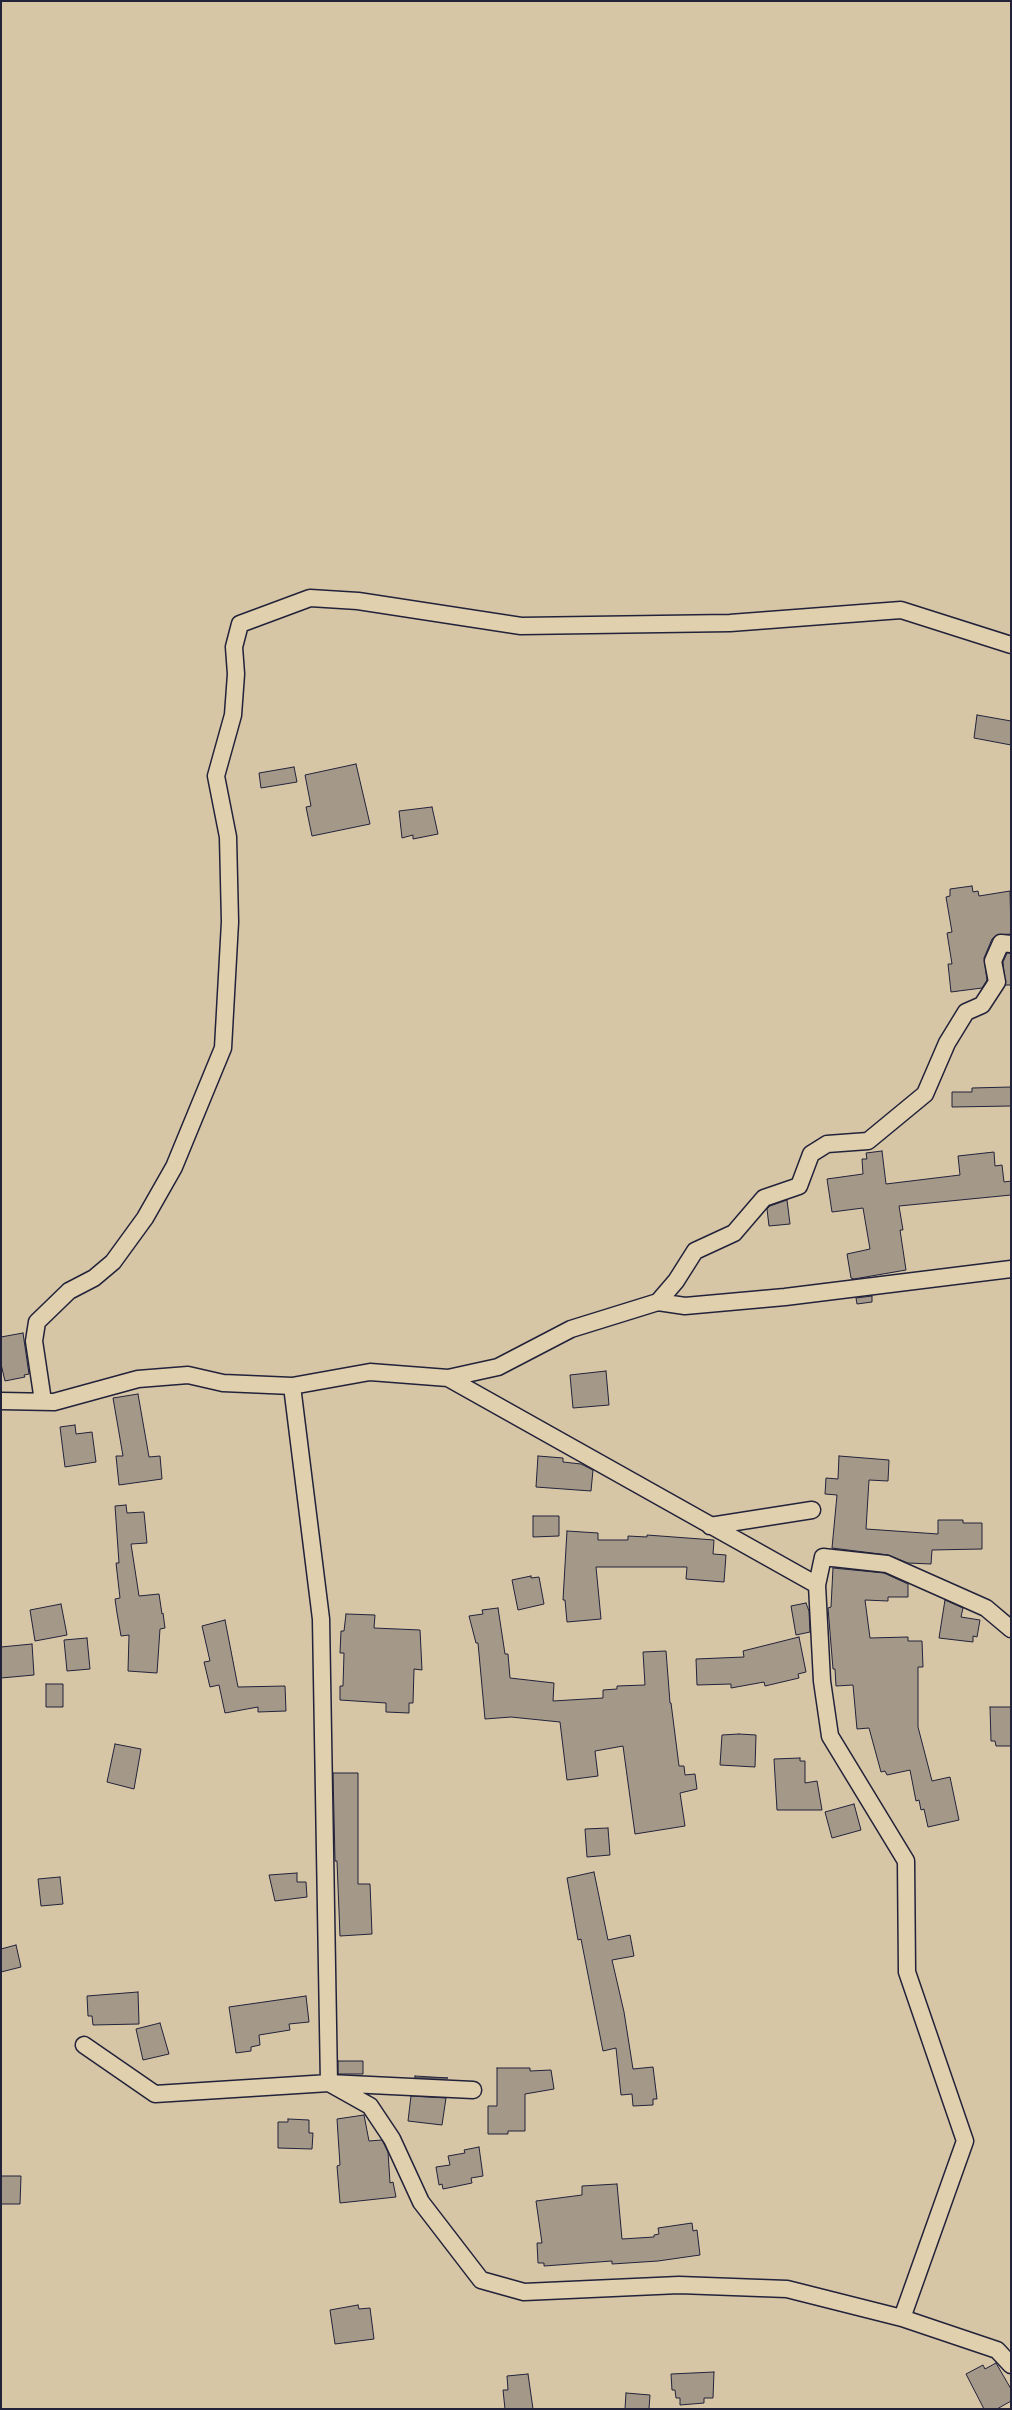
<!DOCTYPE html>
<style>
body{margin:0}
#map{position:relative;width:1012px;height:2410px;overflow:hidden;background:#d6c6a6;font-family:"Patrick Hand",sans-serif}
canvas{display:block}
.frame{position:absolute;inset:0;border:2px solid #22223b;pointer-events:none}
</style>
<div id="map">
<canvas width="1012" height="2410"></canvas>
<div class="frame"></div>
</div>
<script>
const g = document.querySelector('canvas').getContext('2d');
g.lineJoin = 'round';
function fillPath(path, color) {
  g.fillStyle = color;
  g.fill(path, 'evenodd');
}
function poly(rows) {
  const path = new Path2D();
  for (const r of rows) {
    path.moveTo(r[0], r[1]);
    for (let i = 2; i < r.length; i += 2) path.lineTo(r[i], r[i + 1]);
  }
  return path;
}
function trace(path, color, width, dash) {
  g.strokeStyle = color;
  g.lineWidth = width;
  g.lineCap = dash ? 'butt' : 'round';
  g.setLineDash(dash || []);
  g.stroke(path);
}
const building = poly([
 [977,715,1011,721,1011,745,974,738,977,715],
 [356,764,370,824,312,836,306,807,311,806,305,775,356,764],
 [294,767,297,782,261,788,259,773,294,767],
 [432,807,438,834,413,839,413,835,402,838,399,811,432,807],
 [972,886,973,892,978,891,979,896,1010,891,1011,934,997,935,992,939,984,958,987,980,982,988,951,992,948,964,952,964,947,933,952,932,946,897,950,896,950,889,972,886],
 [1007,953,1011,953,1011,985,1005,985,1003,962,1007,953],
 [1011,1087,1011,1106,952,1107,952,1092,972,1092,972,1088,1011,1087],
 [882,1151,886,1184,960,1175,958,1156,994,1152,995,1166,1002,1165,1004,1182,1011,1181,1011,1195,899,1206,903,1230,900,1230,906,1270,854,1279,851,1278,847,1254,870,1249,863,1208,832,1212,827,1179,863,1174,862,1159,867,1159,866,1153,882,1151],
 [787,1200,790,1224,769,1226,767,1209,770,1206,787,1200],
 [872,1296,872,1302,857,1304,856,1298,872,1296],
 [23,1333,29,1374,24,1375,25,1377,5,1381,1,1364,1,1337,23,1333],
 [606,1371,609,1405,573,1408,570,1375,606,1371],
 [138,1394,149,1457,160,1456,162,1479,119,1485,116,1456,123,1456,113,1398,138,1394],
 [75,1425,76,1434,92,1432,96,1462,65,1467,60,1427,75,1425],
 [538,1456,563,1458,563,1462,581,1464,593,1470,591,1491,536,1487,538,1456],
 [839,1456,889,1460,888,1481,869,1480,866,1529,938,1534,938,1520,963,1520,963,1523,982,1523,982,1549,932,1550,931,1564,908,1563,888,1555,832,1548,837,1495,825,1494,826,1478,838,1479,839,1456],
 [126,1505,127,1513,144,1512,147,1543,131,1544,139,1596,159,1594,162,1614,163,1613,165,1628,160,1629,157,1673,128,1671,129,1635,121,1636,117,1613,115,1599,120,1598,116,1563,119,1563,115,1506,126,1505],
 [533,1516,559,1516,559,1536,533,1537,533,1516],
 [567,1531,598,1533,598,1540,628,1540,628,1536,647,1537,647,1535,714,1540,713,1554,726,1555,724,1582,686,1579,687,1567,596,1567,601,1619,567,1622,565,1600,563,1600,567,1531],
 [833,1568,884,1573,908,1584,908,1597,888,1597,888,1601,865,1600,870,1638,908,1637,908,1641,922,1641,923,1667,918,1667,918,1727,932,1781,950,1777,959,1820,928,1827,924,1809,921,1810,919,1800,916,1801,910,1770,887,1775,885,1771,881,1772,869,1728,857,1729,853,1685,836,1686,835,1669,833,1669,828,1608,831,1607,833,1568],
 [531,1576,531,1578,539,1577,544,1604,518,1610,512,1580,531,1576],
 [945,1600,963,1608,961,1617,980,1620,977,1637,973,1636,973,1642,939,1638,945,1600],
 [806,1603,809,1611,810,1632,796,1635,791,1606,806,1603],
 [61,1604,67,1635,35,1641,30,1610,61,1604],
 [498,1608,505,1654,508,1654,510,1678,554,1683,553,1701,603,1698,603,1690,617,1689,617,1686,645,1685,643,1652,666,1651,670,1703,671,1703,679,1766,684,1766,685,1775,695,1774,697,1789,680,1793,685,1826,635,1834,623,1746,595,1751,598,1776,567,1780,560,1722,511,1717,485,1719,478,1643,476,1643,469,1616,483,1614,482,1610,498,1608],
 [346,1614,375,1615,374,1628,420,1630,422,1670,414,1669,413,1703,409,1703,409,1713,386,1712,386,1703,340,1700,340,1686,343,1686,344,1653,340,1653,341,1631,344,1631,346,1614],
 [225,1620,238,1687,285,1686,286,1711,258,1712,258,1707,225,1713,219,1685,210,1687,204,1662,210,1661,202,1626,225,1620],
 [799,1637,806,1672,798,1674,799,1678,765,1686,764,1682,731,1688,731,1684,697,1685,696,1659,744,1657,743,1651,799,1637],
 [87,1638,90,1669,67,1671,64,1640,87,1638],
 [32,1644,34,1675,1,1678,1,1647,32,1644],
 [46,1684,63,1684,63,1707,46,1707,46,1684],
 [990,1707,1011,1707,1011,1746,996,1746,995,1741,991,1741,990,1707],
 [739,1734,756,1735,755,1767,720,1765,722,1735,739,1734],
 [115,1744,141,1749,134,1789,107,1782,115,1744],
 [800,1758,800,1761,805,1761,805,1783,817,1781,822,1810,777,1810,774,1759,800,1758],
 [333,1773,358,1773,358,1884,370,1884,372,1934,340,1936,337,1861,335,1861,333,1773],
 [854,1804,861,1830,832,1838,825,1812,854,1804],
 [608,1828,610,1855,587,1857,585,1829,608,1828],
 [594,1872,608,1940,630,1935,634,1956,612,1960,624,2012,633,2069,653,2067,657,2099,653,2099,653,2105,633,2106,632,2094,621,2095,616,2048,603,2051,581,1939,578,1940,567,1878,594,1872],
 [297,1873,297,1882,306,1882,307,1897,275,1901,269,1875,297,1873],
 [60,1877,63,1904,41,1906,38,1879,60,1877],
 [16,1945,21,1967,1,1972,1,1949,16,1945],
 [138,1992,139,2024,93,2025,92,2016,88,2016,87,1996,138,1992],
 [306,1996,309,2022,289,2024,290,2030,259,2035,260,2045,251,2047,251,2051,236,2053,229,2007,306,1996],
 [160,2023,169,2054,143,2060,136,2029,160,2023],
 [338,2061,363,2061,363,2074,338,2074,338,2061],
 [497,2068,530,2068,530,2071,551,2070,554,2089,525,2094,525,2131,508,2131,508,2134,488,2134,488,2106,497,2106,497,2068],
 [415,2076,448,2078,415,2078,415,2076],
 [411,2096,446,2098,442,2125,408,2121,411,2096],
 [364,2115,369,2141,382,2140,388,2152,390,2183,393,2182,396,2197,340,2203,337,2166,340,2165,337,2119,364,2115],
 [288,2119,309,2120,309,2133,313,2133,312,2149,278,2148,278,2122,288,2122,288,2119],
 [479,2147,483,2176,471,2178,472,2183,443,2189,442,2184,439,2185,436,2167,450,2165,448,2156,465,2153,464,2150,479,2147],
 [1,2176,21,2176,20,2204,1,2204,1,2176],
 [617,2184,622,2239,654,2237,654,2235,659,2234,658,2228,692,2223,693,2231,697,2230,700,2255,658,2261,612,2264,612,2261,544,2266,544,2263,538,2263,537,2243,542,2243,536,2201,582,2195,582,2186,617,2184],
 [358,2305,359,2309,370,2308,374,2339,335,2344,330,2310,358,2305],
 [996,2363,1011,2389,1011,2401,997,2409,984,2409,966,2374,983,2365,985,2369,996,2363],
 [714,2372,713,2398,704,2398,704,2403,680,2405,680,2398,676,2398,675,2390,672,2390,671,2374,714,2372],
 [528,2374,533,2409,505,2409,503,2390,508,2390,507,2376,528,2374],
 [626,2393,650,2395,649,2409,625,2409,626,2393]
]);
fillPath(building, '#a49888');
trace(building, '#22223b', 1);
const minor = poly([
 [658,1302,685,1306,785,1297,1011,1269],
 [448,1378,817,1585,822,1681,830,1736,906,1861,907,1972,965,2141,902,2318],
 [292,1386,321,1619,329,2083,370,2106,392,2139,421,2202,481,2280,524,2292,679,2285,787,2289,902,2318,997,2350,1011,2365],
 [1,1401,54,1402,138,1379,188,1375,223,1383,292,1386,370,1372,448,1378,498,1367,571,1329,658,1302,676,1281,695,1251,734,1233,764,1198,799,1186,811,1154,827,1144,868,1141,925,1094,947,1043,966,1012,982,1005,997,982,993,961,1001,943,1011,944],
 [43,1401,34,1341,37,1322,69,1291,94,1278,113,1262,145,1218,174,1167,223,1048,230,922,228,837,216,776,233,715,236,674,234,647,240,624,310,598,358,601,521,626,730,623,901,610,1011,645],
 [710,1526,812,1510],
 [817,1585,823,1557,887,1564,986,1608,1011,1629],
 [84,2045,155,2094,329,2083,473,2090]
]);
trace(minor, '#22223b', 19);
trace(minor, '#e1d0ad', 16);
</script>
